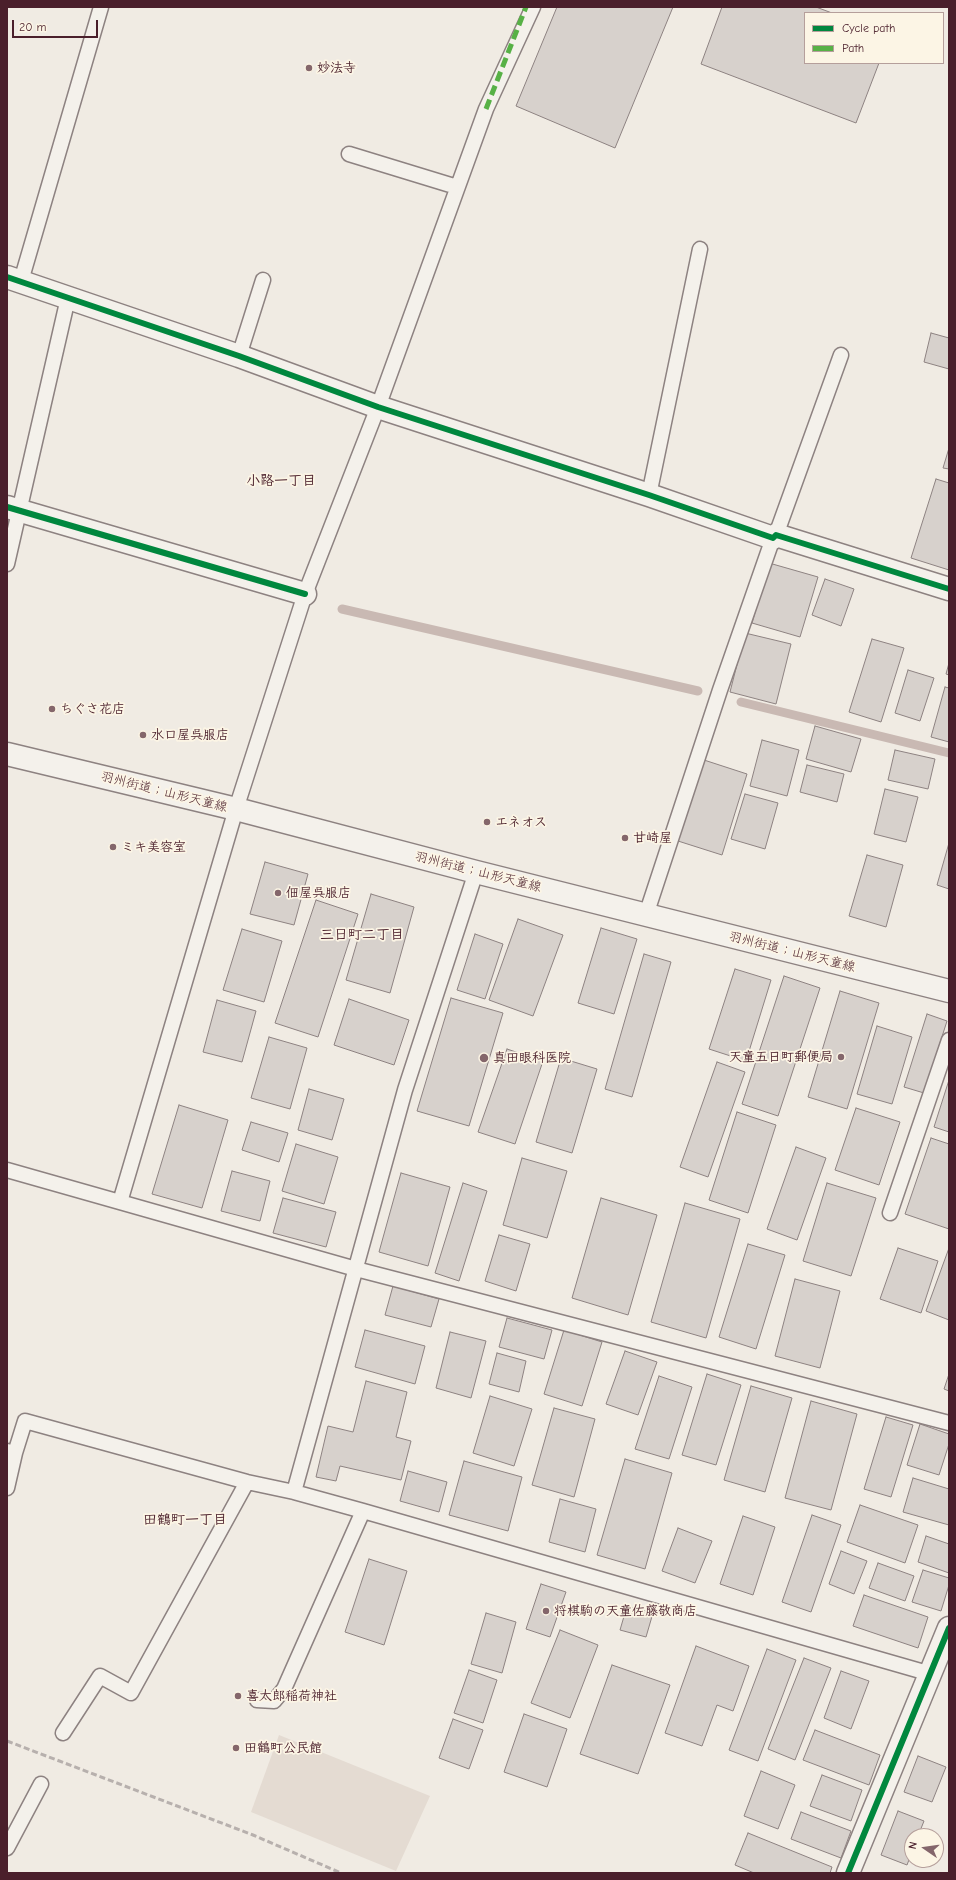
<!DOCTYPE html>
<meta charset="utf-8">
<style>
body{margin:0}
#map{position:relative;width:956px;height:1880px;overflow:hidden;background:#f0ebe3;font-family:"Comic Neue",sans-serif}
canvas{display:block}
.frame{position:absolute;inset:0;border:8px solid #4a1f2b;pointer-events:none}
.legend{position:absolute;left:804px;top:12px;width:140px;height:52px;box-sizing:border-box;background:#fcf5e5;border:1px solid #b59f9b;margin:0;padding:5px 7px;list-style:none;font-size:12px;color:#4a1f2b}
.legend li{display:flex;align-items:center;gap:8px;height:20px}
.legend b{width:20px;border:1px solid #b59f9b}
.north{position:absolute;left:904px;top:1828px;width:40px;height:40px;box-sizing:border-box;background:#fcf5e5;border:1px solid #b59f9b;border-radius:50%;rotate:283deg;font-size:11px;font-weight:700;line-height:16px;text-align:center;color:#4a1f2b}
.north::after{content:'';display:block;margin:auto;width:14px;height:18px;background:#84666b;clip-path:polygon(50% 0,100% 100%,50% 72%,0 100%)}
.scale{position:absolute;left:12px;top:20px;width:86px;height:18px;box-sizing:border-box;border:2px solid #4a1f2b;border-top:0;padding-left:5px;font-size:12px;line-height:14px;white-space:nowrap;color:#4a1f2b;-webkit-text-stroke:3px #fcf5e5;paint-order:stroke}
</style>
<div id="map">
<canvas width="956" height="1880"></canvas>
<div class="frame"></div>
<ul class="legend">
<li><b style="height:5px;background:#00873e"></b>Cycle path</li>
<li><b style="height:5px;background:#57b146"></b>Path</li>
</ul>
<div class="north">N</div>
<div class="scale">20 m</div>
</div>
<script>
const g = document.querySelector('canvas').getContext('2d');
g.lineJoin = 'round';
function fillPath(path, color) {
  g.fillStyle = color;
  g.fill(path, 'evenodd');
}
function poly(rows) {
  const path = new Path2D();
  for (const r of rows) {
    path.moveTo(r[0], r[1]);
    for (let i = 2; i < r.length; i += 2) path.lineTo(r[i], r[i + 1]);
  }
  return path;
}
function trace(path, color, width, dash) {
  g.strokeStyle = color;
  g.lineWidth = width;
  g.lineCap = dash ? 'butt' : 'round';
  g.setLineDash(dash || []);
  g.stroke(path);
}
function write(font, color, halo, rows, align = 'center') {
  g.font = font + ' "Comic Neue","Klee One",sans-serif';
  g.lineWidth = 3.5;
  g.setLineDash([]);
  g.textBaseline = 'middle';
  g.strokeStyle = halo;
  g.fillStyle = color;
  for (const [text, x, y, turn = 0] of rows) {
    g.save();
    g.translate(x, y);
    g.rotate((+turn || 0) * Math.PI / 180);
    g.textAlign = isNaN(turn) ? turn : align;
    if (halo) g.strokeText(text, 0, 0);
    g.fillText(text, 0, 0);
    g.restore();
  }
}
fillPath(poly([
 [279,1735,430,1796,396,1871,251,1812]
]), '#e4dbd2');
trace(poly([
 [342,609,698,691],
 [741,702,949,753]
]), '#c9b9b3', 9);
const building = poly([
 [557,7,673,7,615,148,516,106,557,7],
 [722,7,816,7,832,13,805,13,805,63,879,63,856,123,701,64,722,7],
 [931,333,949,338,949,369,924,362,931,333],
 [949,448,949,469,943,468,949,448],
 [936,479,949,483,949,570,911,558,936,479],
 [769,563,818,577,800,637,752,623,769,563],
 [825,579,854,589,841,626,812,615,825,579],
 [745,633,791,644,776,704,730,692,745,633],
 [872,639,904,648,881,722,849,712,872,639],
 [949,663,949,675,946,674,949,663],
 [908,670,934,678,920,721,895,713,908,670],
 [945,687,949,688,949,742,931,737,945,687],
 [815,726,861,739,851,772,806,759,815,726],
 [762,740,799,750,787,796,750,786,762,740],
 [895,750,935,759,928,789,888,780,895,750],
 [704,760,747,774,722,855,678,841,704,760],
 [807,765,844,774,837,802,800,792,807,765],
 [885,789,918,797,906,842,874,834,885,789],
 [745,794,778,803,765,849,731,839,745,794],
 [949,843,949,889,937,885,949,843],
 [867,855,903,865,886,927,849,916,867,855],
 [265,862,308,874,294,925,250,914,265,862],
 [371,894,414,907,390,993,346,980,371,894],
 [316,900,358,914,318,1037,275,1023,316,900],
 [518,919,563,935,533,1016,489,1000,518,919],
 [601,928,637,939,614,1014,578,1003,601,928],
 [242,929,282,941,264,1002,223,990,242,929],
 [475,934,503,944,485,999,457,990,475,934],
 [644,954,671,962,632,1097,605,1089,644,954],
 [735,969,771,980,746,1061,709,1049,735,969],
 [784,976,820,988,778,1116,742,1104,784,976],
 [840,991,879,1003,847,1109,808,1097,840,991],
 [451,998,503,1013,469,1126,417,1111,451,998],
 [349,999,409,1020,394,1065,334,1045,349,999],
 [217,1000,256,1011,242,1062,203,1052,217,1000],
 [927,1014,947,1021,924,1093,904,1087,927,1014],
 [877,1026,912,1037,892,1104,857,1094,877,1026],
 [269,1037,307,1048,290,1109,251,1098,269,1037],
 [507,1049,543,1061,515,1144,478,1132,507,1049],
 [561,1058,597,1069,572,1153,536,1142,561,1058],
 [717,1062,745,1072,708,1177,680,1167,717,1062],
 [949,1080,949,1132,934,1127,949,1080],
 [309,1089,344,1099,332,1140,298,1130,309,1089],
 [179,1105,228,1120,202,1208,152,1194,179,1105],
 [856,1108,900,1122,879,1185,835,1170,856,1108],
 [737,1112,776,1125,748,1213,709,1200,737,1112],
 [251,1122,288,1133,279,1162,242,1150,251,1122],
 [931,1138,949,1144,949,1229,905,1214,931,1138],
 [296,1144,338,1157,324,1204,282,1191,296,1144],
 [796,1147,826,1158,797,1240,767,1229,796,1147],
 [522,1158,567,1171,547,1238,503,1225,522,1158],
 [232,1171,270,1181,260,1221,221,1211,232,1171],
 [401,1173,450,1187,428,1266,379,1252,401,1173],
 [463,1183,487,1191,459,1281,435,1273,463,1183],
 [827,1183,876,1198,851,1276,803,1261,827,1183],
 [283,1198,336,1212,326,1247,273,1233,283,1198],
 [601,1198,657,1215,628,1315,572,1298,601,1198],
 [685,1203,740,1219,706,1338,651,1322,685,1203],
 [499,1235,530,1244,516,1291,485,1281,499,1235],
 [748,1244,785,1255,756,1349,719,1337,748,1244],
 [898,1248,938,1261,921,1313,880,1299,898,1248],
 [949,1248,949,1320,926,1311,949,1248],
 [795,1279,840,1291,820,1368,775,1356,795,1279],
 [393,1286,439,1299,431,1327,385,1315,393,1286],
 [507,1318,552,1330,544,1359,499,1347,507,1318],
 [365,1330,425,1346,415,1384,355,1367,365,1330],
 [564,1330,602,1342,582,1406,544,1394,564,1330],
 [450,1332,486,1341,471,1398,436,1388,450,1332],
 [625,1351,657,1362,638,1415,606,1404,625,1351],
 [497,1353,526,1361,519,1392,489,1384,497,1353],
 [707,1374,741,1385,716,1465,682,1455,707,1374],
 [949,1374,949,1391,944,1389,949,1374],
 [659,1376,692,1387,669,1459,635,1449,659,1376],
 [366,1381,407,1392,396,1437,411,1441,401,1480,340,1466,336,1481,316,1477,328,1426,353,1432,366,1381],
 [751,1386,792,1398,765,1492,724,1480,751,1386],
 [490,1396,532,1409,514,1466,473,1453,490,1396],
 [811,1401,857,1414,831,1510,785,1498,811,1401],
 [554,1408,595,1419,574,1497,532,1485,554,1408],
 [886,1417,913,1425,891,1497,864,1489,886,1417],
 [920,1424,949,1434,949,1444,939,1475,907,1465,920,1424],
 [625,1459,672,1473,645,1569,597,1555,625,1459],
 [464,1461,522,1477,508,1531,449,1515,464,1461],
 [408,1471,447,1482,439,1512,400,1501,408,1471],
 [913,1478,949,1489,949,1525,903,1512,913,1478],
 [560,1499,596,1509,585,1552,549,1542,560,1499],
 [860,1505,918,1525,905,1563,847,1542,860,1505],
 [812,1515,841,1525,811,1612,782,1602,812,1515],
 [743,1516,775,1527,753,1595,720,1584,743,1516],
 [678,1528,712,1541,695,1583,662,1571,678,1528],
 [926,1536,949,1544,949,1573,918,1562,926,1536],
 [841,1551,867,1561,854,1594,829,1584,841,1551],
 [369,1559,407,1571,384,1645,345,1632,369,1559],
 [878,1563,914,1576,905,1601,869,1588,878,1563],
 [923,1570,949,1578,949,1585,941,1611,912,1602,923,1570],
 [541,1584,566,1592,550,1637,526,1629,541,1584],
 [864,1595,928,1617,918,1648,853,1626,864,1595],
 [627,1606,653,1613,646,1637,620,1630,627,1606],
 [486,1613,516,1622,502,1673,471,1664,486,1613],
 [560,1630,598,1645,570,1718,531,1703,560,1630],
 [696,1646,749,1666,733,1711,717,1705,702,1746,665,1733,696,1646],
 [767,1649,796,1660,758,1761,729,1750,767,1649],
 [804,1658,831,1668,795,1760,768,1749,804,1658],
 [612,1665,670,1685,638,1774,580,1754,612,1665],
 [469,1670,497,1680,483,1723,454,1713,469,1670],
 [841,1671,869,1681,851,1729,824,1718,841,1671],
 [524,1714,567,1729,547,1787,504,1772,524,1714],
 [453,1719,483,1730,469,1769,439,1758,453,1719],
 [815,1730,880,1755,869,1785,803,1760,815,1730],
 [918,1756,946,1767,932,1802,904,1792,918,1756],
 [761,1771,795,1785,778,1829,744,1816,761,1771],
 [822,1775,862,1790,851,1821,810,1806,822,1775],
 [898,1811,924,1821,918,1836,912,1836,912,1852,907,1865,881,1855,898,1811],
 [801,1812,851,1831,841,1858,791,1839,801,1812],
 [748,1833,832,1867,830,1873,754,1873,735,1865,748,1833]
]);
fillPath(building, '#d7d1cc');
trace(building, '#8d8281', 1);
const lane = poly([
 [349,154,457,187],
 [21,281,101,7],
 [239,356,263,280],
 [649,495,700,249],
 [776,535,841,355],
 [7,564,68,298],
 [646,915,720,690,773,538],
 [7,1170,356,1269,949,1423],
 [120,1202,236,809,305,594,378,407,486,109,533,7],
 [890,1213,949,1040],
 [7,1451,15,1453,25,1421,247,1482,294,1492,363,1511,931,1674],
 [7,1488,15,1453],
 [294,1492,405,1090,476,872],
 [257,1700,274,1701,284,1689,363,1511],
 [63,1733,100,1676,131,1693,247,1482],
 [7,1848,41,1784]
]);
const street = poly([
 [7,277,239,356,378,407,649,495,773,538,776,535,949,589],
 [7,507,305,594],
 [848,1873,949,1628]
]);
const primary = poly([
 [7,754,236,809,476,872,949,991]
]);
trace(lane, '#8d8281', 17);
trace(street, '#8d8281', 25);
trace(primary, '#8d8281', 25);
trace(lane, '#f4f1eb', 14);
trace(street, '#f4f1eb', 22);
trace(primary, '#f4f1eb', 22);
trace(poly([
 [7,1741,253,1835,341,1873]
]), '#b7b0ad', 3, [6, 3]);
trace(poly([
 [486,109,526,7]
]), '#57b146', 5, [10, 5]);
trace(poly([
 [7,277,239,356,378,407,649,495,773,538,776,535,949,589],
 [7,507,305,594],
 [848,1873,949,1628]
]), '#00873e', 6);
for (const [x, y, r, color] of [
 [309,68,4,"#84666b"],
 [52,709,4,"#84666b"],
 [143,735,4,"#84666b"],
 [487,822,4,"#84666b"],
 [625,838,4,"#84666b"],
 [113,847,4,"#84666b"],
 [278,893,4,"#84666b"],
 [841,1057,4,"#84666b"],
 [484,1058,5,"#84666b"],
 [546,1611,4,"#84666b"],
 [238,1696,4,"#84666b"],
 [236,1748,4,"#84666b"]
]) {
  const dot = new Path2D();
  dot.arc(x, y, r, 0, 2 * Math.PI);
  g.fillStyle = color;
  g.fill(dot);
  trace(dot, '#fcf5e5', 1.5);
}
write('bold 13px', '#4a1f2b', '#fcf5e5', [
 ["妙法寺",317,68],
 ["ちぐさ花店",60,709],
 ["水口屋呉服店",151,735],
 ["エネオス",495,822],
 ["甘崎屋",633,838],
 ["ミキ美容室",121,847],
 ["佃屋呉服店",286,893],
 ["天童五日町郵便局",833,1057,"right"],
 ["真田眼科医院",493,1058],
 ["将棋駒の天童佐藤敬商店",554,1611],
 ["喜太郎稲荷神社",246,1696],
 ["田鶴町公民館",244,1748]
], 'left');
write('13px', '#4a1f2b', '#fcf5e5', [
 ["羽州街道；山形天童線",164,792,14],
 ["羽州街道；山形天童線",478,872,14],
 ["羽州街道；山形天童線",792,952,14]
]);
write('bold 14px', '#4a1f2b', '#fcf5e5', [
 ["小路一丁目",281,481],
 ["三日町二丁目",362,935],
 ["田鶴町一丁目",185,1520]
]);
</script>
